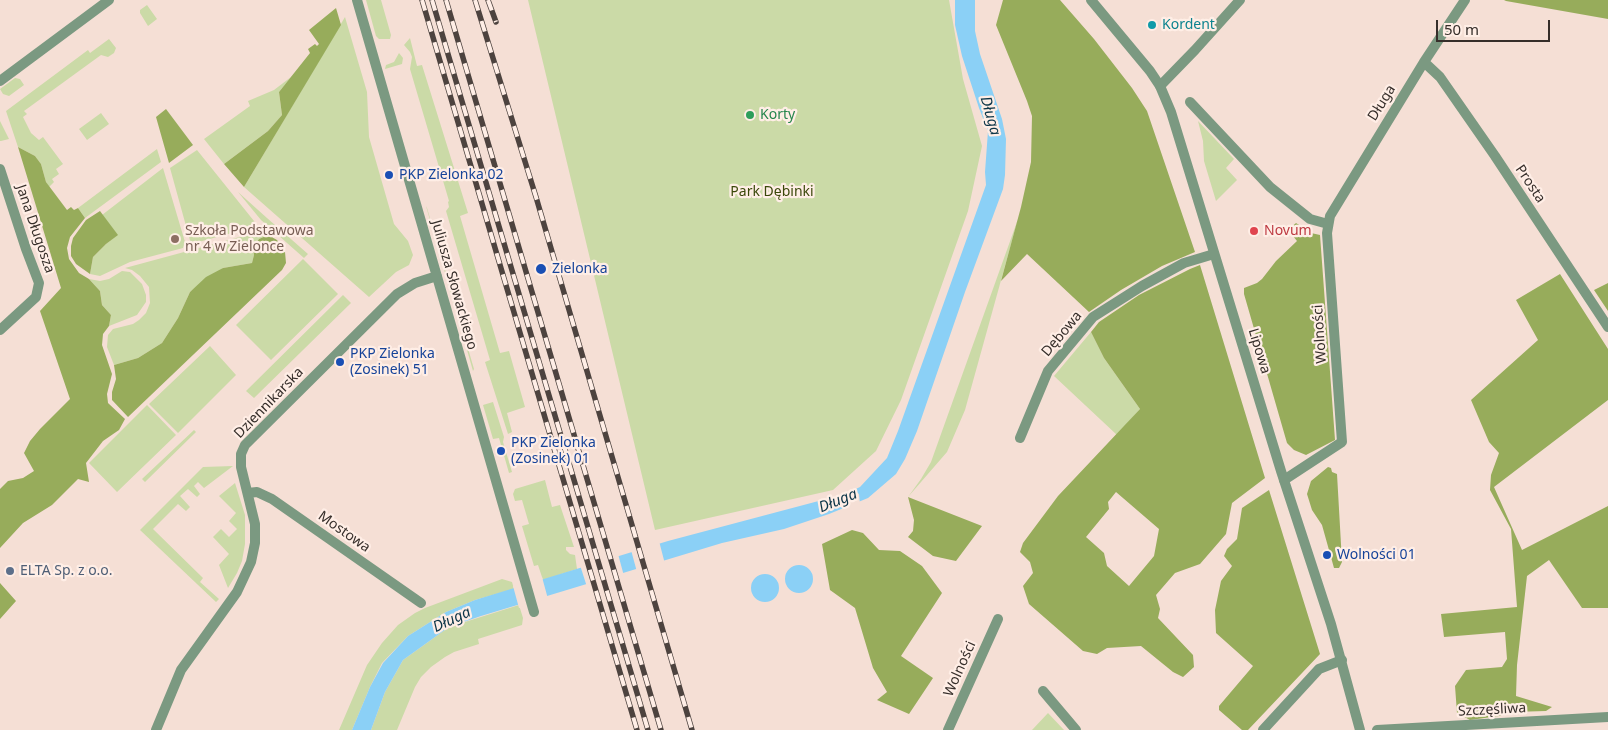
<!DOCTYPE html>
<meta charset="utf-8">
<style>
body{margin:0}
#map{position:relative;width:1608px;height:730px;overflow:hidden;background:#f5dfd5;font-family:"Noto Sans",sans-serif}
canvas{display:block}
.scale{position:absolute;left:1436px;top:20px;width:114px;height:22px;box-sizing:border-box;border:2px solid #362e2a;border-top:0;padding-left:6px;font-size:15px;line-height:18px;white-space:nowrap;color:#362e2a;-webkit-text-stroke:4px #ffeee6;paint-order:stroke}
</style>
<div id="map">
<canvas width="1608" height="730"></canvas>
<div class="scale">50 m</div>
</div>
<script>
const g = document.querySelector('canvas').getContext('2d');
g.lineJoin = 'round';
function fillPath(path, color) {
  g.fillStyle = color;
  g.fill(path, 'evenodd');
}
function poly(rows) {
  const path = new Path2D();
  for (const r of rows) {
    if (r.length === 3) {
      path.moveTo(r[0] + r[2], r[1]);
      path.arc(r[0], r[1], r[2], 0, 2 * Math.PI);
      continue;
    }
    path.moveTo(r[0], r[1]);
    for (let i = 2; i < r.length; i += 2) path.lineTo(r[i], r[i + 1]);
  }
  return path;
}
function trace(path, color, width, dash) {
  g.strokeStyle = color;
  g.lineWidth = width;
  g.lineCap = dash ? 'butt' : 'round';
  g.setLineDash(dash || []);
  g.stroke(path);
}
function write(font, color, halo, rows, align = 'center') {
  g.font = font + ' "Noto Sans",sans-serif';
  g.lineWidth = 4.5;
  g.setLineDash([]);
  g.textBaseline = 'middle';
  g.strokeStyle = halo;
  g.fillStyle = color;
  for (const [text, x, y, turn = 0] of rows) {
    g.save();
    g.translate(x, y);
    g.rotate((+turn || 0) * Math.PI / 180);
    g.textAlign = isNaN(turn) ? turn : align;
    if (halo) g.strokeText(text, 0, 0);
    g.fillText(text, 0, 0);
    g.restore();
  }
}
fillPath(poly([
 [366,0,381,0,391,35,390,39,379,39,376,36],
 [528,0,949,0,963,79,982,146,968,211,901,400,876,451,833,490,655,530],
 [147,5,157,19,148,26,140,13,140,10],
 [345,17,367,92,369,137,394,224,408,241,413,255,409,265,396,272,369,297,244,187],
 [410,38,417,66,422,65,468,213,460,216,500,353,509,351,525,407,507,413,512,432,508,434,485,362,490,360,446,211,449,207,448,202,449,201,410,69,412,57,410,52,404,45],
 [109,39,116,48,114,53,108,57,101,55,24,111,27,114,23,117,31,133,39,140,43,137,63,164,56,169,59,174,52,179,54,182,49,187,46,182,41,164,35,156,18,147,6,111,88,50,90,53],
 [399,53,403,58,402,64,385,69,386,65,394,62],
 [291,77,279,92,282,115,268,131,224,164,204,139,250,106,248,101,274,90],
 [15,78,20,79,24,85,9,96,3,94,0,89],
 [101,113,109,124,87,140,79,129],
 [0,121,9,139,1,141,0,141],
 [1198,121,1234,159,1226,168,1237,180,1216,201,1204,161,1203,141],
 [157,149,161,162,85,218,78,208],
 [197,150,258,226,191,244,170,168],
 [163,168,185,242,183,248,130,262,100,276,90,274,93,257,106,244,117,235,102,215],
 [238,192,267,218,308,254,304,258,261,220],
 [426,206,427,208,474,369,473,371],
 [1018,219,965,410,947,452,908,497,921,479,931,462],
 [258,232,268,235,259,239,253,248,254,255,252,263,223,268,190,292,178,318,162,343,138,358,114,365,107,347,108,335,113,329,133,324,139,320,146,313,150,303,149,287,140,276,132,270,125,268],
 [303,259,338,294,271,360,236,325],
 [122,271,130,272,142,284,146,295,146,302,137,315,109,326,111,315,102,305,100,291,89,279,100,281,109,279],
 [343,295,351,303,254,398,246,391],
 [1091,332,1104,358,1140,409,1117,435,1054,376],
 [210,346,236,375,178,433,149,404],
 [493,402,504,437,503,442,512,472,509,473,499,438,493,439,483,405],
 [147,405,176,435,117,492,89,463],
 [194,430,196,432,145,482,142,479],
 [233,466,204,488,198,482,194,486,200,494,197,497,188,489,180,496,190,507,186,511,178,504,153,529,203,578,200,582,219,599,216,602,140,530,203,467],
 [545,480,552,507,560,505,574,547,566,547,566,550,570,554,575,555,577,569,543,580,538,565,534,566,522,526,529,524,522,500,515,501,513,494,515,489],
 [235,483,245,515,245,544,242,561,237,573,228,588,219,565,229,554,213,537,221,529,229,537,237,529,229,521,236,513,219,496],
 [502,579,512,582,514,589,475,600,446,612,408,636,382,663,370,687,352,730,339,730,367,665,382,643,398,625,415,613,425,608],
 [519,605,523,618,522,625,478,639,479,644,454,652,445,657,431,667,421,677,415,687,397,730,371,730,385,692,403,660,449,627],
 [1048,713,1064,730,1032,730]
]), '#cbdaa7');
fillPath(poly([
 [1003,0,1060,0,1094,39,1132,88,1147,111,1195,252,1162,266,1121,290,1089,312,1027,254,1001,281,1021,207,1031,162,1032,116,1027,101,996,25],
 [1504,0,1608,0,1608,19,1506,1],
 [336,8,341,25,244,187,224,164,268,131,282,115,279,92,310,53,308,49,315,44,317,46,319,44,309,30],
 [166,109,193,145,169,163,156,117],
 [18,147,35,156,41,164,46,182,67,210,71,207,74,210,78,208,85,218,70,237,67,248,69,259,79,273,89,279,100,291,102,305,111,315,109,326,103,334,102,345,112,374,107,394,108,403,125,419,119,430,103,441,86,463,89,482,78,479,52,505,23,523,0,548,0,489,8,481,23,478,34,471,24,453,30,441,40,429,70,399,40,311,61,288],
 [100,211,118,235,106,244,93,257,90,274,76,264,71,256,71,246,73,238,86,220],
 [1296,223,1311,233,1320,235,1335,440,1306,455,1294,450,1287,443,1244,294,1244,288,1257,283,1262,279,1276,261,1297,241,1288,230],
 [268,235,277,240,285,252,286,263,282,270,128,417,112,400,112,392,116,379,114,365,138,358,162,343,178,318,190,292,206,277,223,268,252,263,254,255,253,248,259,239],
 [1200,265,1265,478,1232,503,1226,534,1200,564,1175,573,1156,595,1160,609,1158,618,1193,655,1194,667,1183,677,1173,672,1141,646,1107,648,1097,654,1083,651,1029,604,1023,586,1033,573,1030,562,1020,552,1023,543,1058,496,1140,409,1104,358,1091,332,1099,322,1139,295,1190,269],
 [1116,492,1159,529,1154,556,1129,586,1107,566,1104,553,1086,537,1109,509,1108,502],
 [1560,274,1608,349,1608,400,1494,487,1522,550,1608,506,1608,608,1582,608,1549,560,1527,576,1517,665,1516,696,1552,707,1546,711,1512,712,1499,716,1470,720,1457,713,1455,686,1466,670,1502,667,1507,659,1505,632,1444,637,1441,614,1517,607,1511,529,1490,490,1491,475,1499,453,1489,442,1471,400,1538,340,1516,300],
 [1608,283,1608,311,1594,290],
 [1328,467,1331,468,1332,472,1337,474,1342,562,1339,568,1334,568,1322,525,1312,510,1307,494,1311,481],
 [1269,490,1320,654,1248,730,1242,730,1219,710,1219,706,1253,666,1216,633,1215,610,1221,581,1232,566,1224,556,1227,549,1237,539,1242,508],
 [908,497,982,526,956,561,933,556,908,537,913,531,914,520],
 [852,530,863,533,879,550,900,551,922,566,942,593,901,656,933,678,909,714,877,700,887,692,873,668,855,608,830,590,822,544],
 [0,583,16,601,0,619]
]), '#97ac5b');
fillPath(poly([
 [955,0,975,0,975,31,980,54,1002,119,1006,139,1005,175,1003,189,965,292,917,431,905,459,896,474,868,498,829,514,784,529,722,543,481,616,449,627,403,660,385,692,371,730,352,730,370,687,383,663,408,636,446,612,475,600,668,541,845,494,860,487,887,458,898,431,986,185,985,172,988,131,979,108,962,56,955,25],
 [799,579,14],
 [765,588,14]
]), '#8bd0f6');
fillPath(poly([
 [852,488,859,494,860,504,850,509,843,505,841,493],
 [659,541,665,564,637,572,631,550],
 [618,554,624,576,587,587,580,565],
 [542,577,548,599,519,608,513,586]
]), '#f5dfd5');
trace(poly([
 [357,0,534,612],
 [1424,62,1440,77,1495,156,1608,327],
 [0,81,109,0],
 [1160,86,1195,50,1240,0],
 [1190,102,1270,187,1310,219,1328,224],
 [0,169,26,249,39,283,36,297,0,330],
 [1020,438,1048,371,1093,317,1142,286,1184,263,1214,254],
 [1284,480,1342,442,1327,233,1330,216,1424,62,1465,0],
 [248,493,257,492,272,499,421,603],
 [1043,691,1076,730],
 [156,730,181,670,237,592,251,562,255,543,255,524,241,467,241,454,245,445,397,294,415,283,437,276],
 [948,730,998,619],
 [1263,730,1319,669,1342,660],
 [1377,730,1608,717]
]), '#7b9981', 10);
trace(poly([
 [1091,0,1150,71,1160,86,1171,112,1281,471,1331,624,1360,730]
]), '#7b9981', 10);
const rail = poly([
 [422,0,637,730],
 [432,0,648,730],
 [446,0,661,730],
 [475,0,536,197,692,730],
 [488,0,496,22]
]);
trace(rail, '#4d433f', 5.5);
trace(rail, '#ffeee6', 4, [11]);
for (const [x, y, r, color] of [
 [1152,25,5,"#0f9aa8"],
 [750,115,5,"#2e9e5b"],
 [389,175,5,"#1a4fb4"],
 [1254,231,5,"#e0444e"],
 [175,239,5,"#8d6e63"],
 [541,269,6,"#1a4fb4"],
 [340,362,5,"#1a4fb4"],
 [501,451,5,"#1a4fb4"],
 [1327,555,5,"#1a4fb4"],
 [10,571,5,"#5c6f8a"]
]) {
  const dot = new Path2D();
  dot.arc(x, y, r, 0, 2 * Math.PI);
  g.fillStyle = color;
  g.fill(dot);
  trace(dot, '#ffeee6', 2);
}
write('14px', '#0d838f', '#ffeee6', [
 ["Kordent",1162,25]
], 'left');
write('14px', '#362e2a', '#ffeee6', [
 ["Długa",1382,103,-58],
 ["Prosta",1530,184,56],
 ["Jana Długosza",35,229,71],
 ["Juliusza Słowackiego",454,285,74],
 ["Dębowa",1062,334,-50],
 ["Wolności",1320,334,-94],
 ["Lipowa",1259,351,73],
 ["Dziennikarska",269,403,-46],
 ["Mostowa",344,532,35],
 ["Wolności",960,669,-66],
 ["Szczęśliwa",1492,710,-3]
]);
write('14px', '#27864d', '#ffeee6', [
 ["Korty",760,115]
], 'left');
write('14px', '#164399', '#ffeee6', [
 ["PKP Zielonka 02",399,175],
 ["Zielonka",552,269],
 ["PKP Zielonka",350,354],
 ["(Zosinek) 51",350,370],
 ["PKP Zielonka",511,443],
 ["(Zosinek) 01",511,459],
 ["Wolności 01",1337,555]
], 'left');
write('14px', '#3b480a', '#ffeee6', [
 ["Park Dębinki",772,192]
]);
write('14px', '#785e54', '#ffeee6', [
 ["Szkoła Podstawowa",185,231],
 ["nr 4 w Zielonce",185,247]
], 'left');
write('14px', '#be3a42', '#ffeee6', [
 ["Novum",1264,231]
], 'left');
write('14px', '#4e5e75', '#ffeee6', [
 ["ELTA Sp. z o.o.",20,571]
], 'left');
write('italic 15px', '#0c3548', '#ffeee6', [
 ["Długa",990,116,74],
 ["Długa",838,501,-22],
 ["Długa",452,620,-25]
]);
</script>
